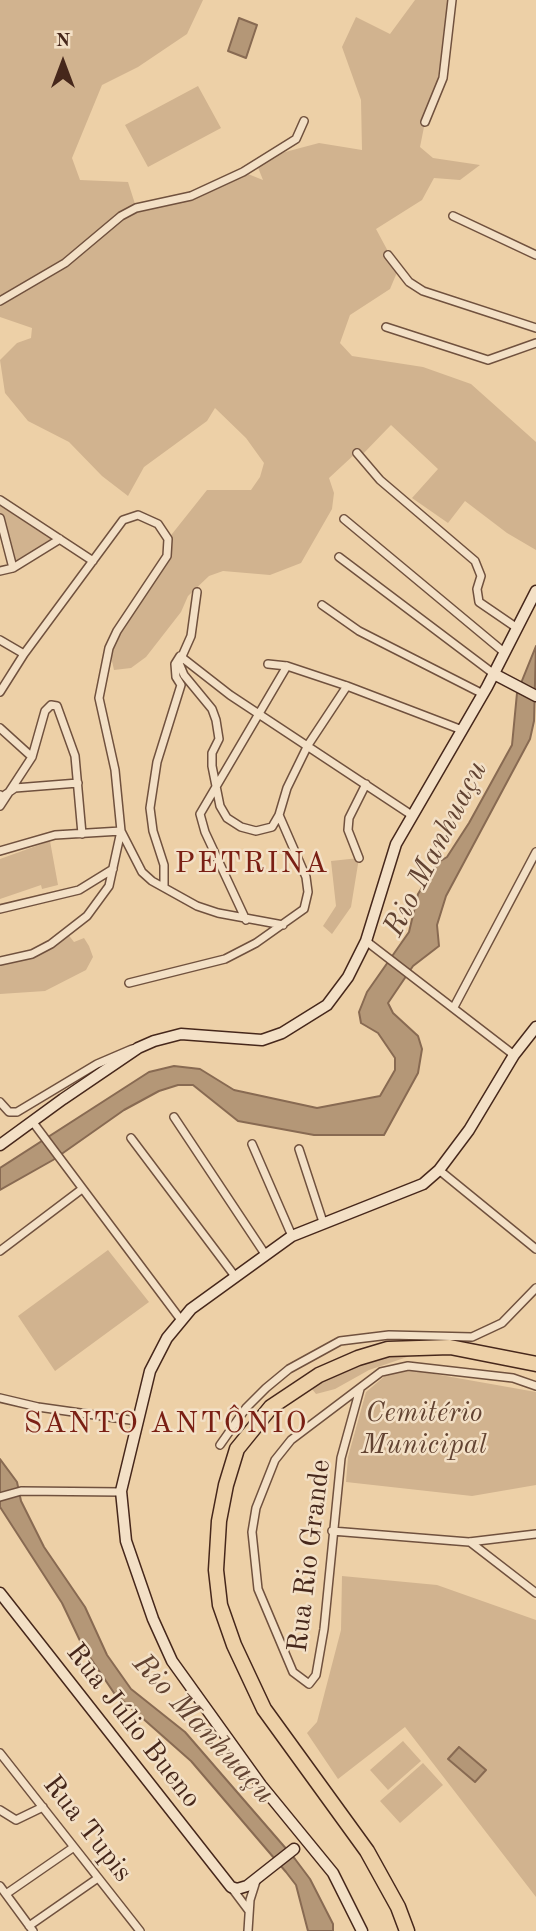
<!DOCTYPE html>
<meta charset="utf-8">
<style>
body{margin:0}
#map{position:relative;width:536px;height:1931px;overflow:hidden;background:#edd0a7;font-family:"Old Standard TT",serif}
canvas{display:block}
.north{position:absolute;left:28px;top:28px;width:70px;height:70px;-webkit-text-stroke:5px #f3e0c6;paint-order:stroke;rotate:0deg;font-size:19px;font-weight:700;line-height:28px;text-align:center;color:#46271b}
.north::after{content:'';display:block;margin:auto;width:24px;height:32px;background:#46271b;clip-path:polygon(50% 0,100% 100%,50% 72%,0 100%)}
</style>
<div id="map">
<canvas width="536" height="1931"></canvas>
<div class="north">N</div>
</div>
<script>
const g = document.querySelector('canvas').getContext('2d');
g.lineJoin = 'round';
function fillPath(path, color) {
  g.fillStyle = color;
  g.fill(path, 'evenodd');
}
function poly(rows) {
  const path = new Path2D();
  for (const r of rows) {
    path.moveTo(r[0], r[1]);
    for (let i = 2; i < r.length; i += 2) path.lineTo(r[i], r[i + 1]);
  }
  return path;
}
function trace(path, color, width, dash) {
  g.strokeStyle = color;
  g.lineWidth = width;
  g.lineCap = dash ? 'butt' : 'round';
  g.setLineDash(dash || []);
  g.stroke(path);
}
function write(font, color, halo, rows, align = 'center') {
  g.font = font + ' "Old Standard TT",serif';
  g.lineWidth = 5;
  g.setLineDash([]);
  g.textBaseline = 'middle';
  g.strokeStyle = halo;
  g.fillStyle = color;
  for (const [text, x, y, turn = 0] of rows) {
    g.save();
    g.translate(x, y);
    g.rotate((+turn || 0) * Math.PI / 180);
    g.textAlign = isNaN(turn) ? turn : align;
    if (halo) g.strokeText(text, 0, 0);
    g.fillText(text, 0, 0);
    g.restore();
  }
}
fillPath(poly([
 [0,0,203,0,187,34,138,67,102,85,72,158,80,180,128,182,136,207,168,202,243,172,263,180,255,160,319,143,362,150,361,100,342,47,356,17,390,34,415,0,452,0,445,71,425,122,420,147,433,158,480,165,460,180,434,178,422,200,376,229,398,270,390,289,350,315,340,343,352,356,423,367,471,384,536,442,536,550,507,533,465,501,448,523,412,498,438,469,391,425,360,457,356,453,329,478,334,493,332,509,301,563,270,575,223,571,209,576,188,596,181,612,146,657,131,668,114,670,109,648,163,563,168,539,207,490,251,490,260,477,264,463,246,438,215,408,207,421,144,467,128,496,102,476,69,442,28,421,5,393,0,360,17,343,31,338,32,328,0,317],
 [198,86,221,128,148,167,125,125],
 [0,500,60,539,13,568,0,518],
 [50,841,58,885,42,889,41,885,0,899,0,859],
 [359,858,351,907,332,934,323,926,336,906,331,861],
 [67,933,74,942,84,938,89,946,93,957,86,970,45,991,0,994,0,961,32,954],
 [108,1250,149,1302,55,1371,18,1316],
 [410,1352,410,1356,369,1370,335,1389,316,1394,312,1389,313,1385,381,1355],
 [412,1370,536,1392,536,1485,472,1496,346,1482,348,1457,366,1392,386,1375],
 [342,1576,437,1585,536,1620,536,1897,405,1727,338,1779,307,1733,317,1722,341,1630],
 [403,1741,421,1761,388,1790,370,1770],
 [423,1763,443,1785,400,1823,380,1801]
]), '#d1b38f');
const water = poly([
 [239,18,257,25,246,58,228,51,239,18],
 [536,646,534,721,530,739,446,896,437,925,439,946,413,966,388,1003,393,1013,418,1036,422,1049,418,1073,384,1135,314,1135,238,1121,193,1085,178,1085,159,1091,124,1110,53,1160,0,1190,0,1168,149,1072,174,1066,200,1069,234,1090,317,1108,380,1096,395,1070,395,1058,378,1033,361,1023,359,1012,367,992,409,932,418,894,437,863,447,857,469,823,512,745,517,693,536,646],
 [0,1459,17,1482,21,1501,44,1547,85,1607,107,1655,131,1689,185,1732,295,1859,310,1879,333,1924,333,1931,308,1931,296,1885,286,1872,191,1761,114,1693,83,1647,62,1603,0,1507,0,1459],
 [459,1747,486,1770,475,1782,448,1759,459,1747]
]);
fillPath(water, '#b49777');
trace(water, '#886a52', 2);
const street = poly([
 [425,122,443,78,452,0],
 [453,216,536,255],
 [388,255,409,282,423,291,536,328],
 [0,301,65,263,121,216,136,208,191,196,243,172,296,139,304,121],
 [386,327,488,360,536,343],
 [357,453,380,480,475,561,481,576,477,589,479,602,517,628],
 [0,500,93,561],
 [0,518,13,568],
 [344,519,505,653],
 [339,557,494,674],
 [0,571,13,568,60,539],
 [197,592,191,636,179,663,184,675,212,709,216,720,219,739,212,753,212,766,220,806,227,818,241,827,256,831,272,827,279,815],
 [322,605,359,631,483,694],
 [0,640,24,654],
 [268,664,287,666,347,686,462,730],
 [0,692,24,654,123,520,138,515,158,524,168,539,167,556,117,631,109,648,99,698,115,770,121,831,142,872,152,881,197,906,218,913,283,925],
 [0,728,32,757],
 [0,795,2,797,15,788,78,783],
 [0,806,32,757,45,711,51,705,57,706,75,756,82,834],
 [0,851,55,835,121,831,109,886,87,916,51,944,32,954,0,961],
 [359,858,348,830,349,818,366,784],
 [164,887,164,865,153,831,150,808,157,762,181,685,176,677,175,664,180,656,230,695,413,816],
 [0,909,79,890,113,869],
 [246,920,205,832,200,814,287,666],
 [366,941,514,1055],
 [129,983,225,959,256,943,304,909,308,892,306,877,279,815,287,788,308,745,347,686],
 [454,1007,536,852],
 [0,1102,9,1112,17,1112,97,1064,132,1049],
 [174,1117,265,1254],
 [32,1121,181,1320],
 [131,1138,234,1275],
 [252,1144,292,1236],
 [299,1149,323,1222],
 [439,1170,536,1249],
 [0,1251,82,1189],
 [360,1389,341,1458,324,1629,316,1675,309,1684,293,1672,258,1589,252,1532,256,1508,275,1460,291,1440,381,1372,408,1366,513,1378,536,1386],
 [0,1398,38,1407,137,1421],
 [220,1445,246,1408,266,1388,289,1369,340,1341,389,1335,472,1337,502,1323,536,1288],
 [0,1497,21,1491,121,1492],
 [332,1531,469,1542,536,1534],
 [470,1542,536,1593],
 [0,1753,140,1931],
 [0,1810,16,1820,43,1807],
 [0,1886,33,1931],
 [231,1887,249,1911],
 [6,1894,74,1847],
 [29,1926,98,1878],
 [248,1931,250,1900,256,1881]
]);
const secondary = poly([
 [494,674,536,696],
 [0,1145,63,1099,138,1048,154,1041,181,1034,262,1040,282,1033,327,1005,348,977,366,941,396,844,487,687,536,591],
 [0,1593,231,1887,237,1889,247,1886,294,1849],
 [362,1931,333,1873,261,1785,172,1661,153,1619,126,1541,121,1491,150,1371,167,1338,191,1309,292,1236,423,1184,439,1170,469,1130,514,1055,536,1027]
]);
const highway = poly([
 [407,1931,398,1907,367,1851,264,1709,234,1645,220,1605,216,1570,219,1521,226,1485,237,1449,271,1407,319,1375,358,1358,388,1349,450,1347,536,1364]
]);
trace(street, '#70513e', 10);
trace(secondary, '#46271b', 13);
trace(highway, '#46271b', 17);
trace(street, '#f3e0c6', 7);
trace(secondary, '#f3e0c6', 10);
trace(highway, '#edd0a7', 14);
write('italic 28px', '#624332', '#f3e0c6', [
 ["Cemitério",424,1414],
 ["Municipal",424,1446]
]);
write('28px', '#46271b', '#f3e0c6', [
 ["Rua Rio Grande",310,1556,-83],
 ["Rua Júlio Bueno",133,1726,52],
 ["Rua Tupis",87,1829,52]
]);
write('italic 30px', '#624332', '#f3e0c6', [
 ["Rio Manhuaçu",436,849,-63],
 ["Rio Manhuaçu",203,1729,47]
]);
g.letterSpacing = '2px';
write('30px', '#7a1f14', '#f3e0c6', [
 ["PETRINA",252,864],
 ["SANTO ANTÔNIO",166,1424]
]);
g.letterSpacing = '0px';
</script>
